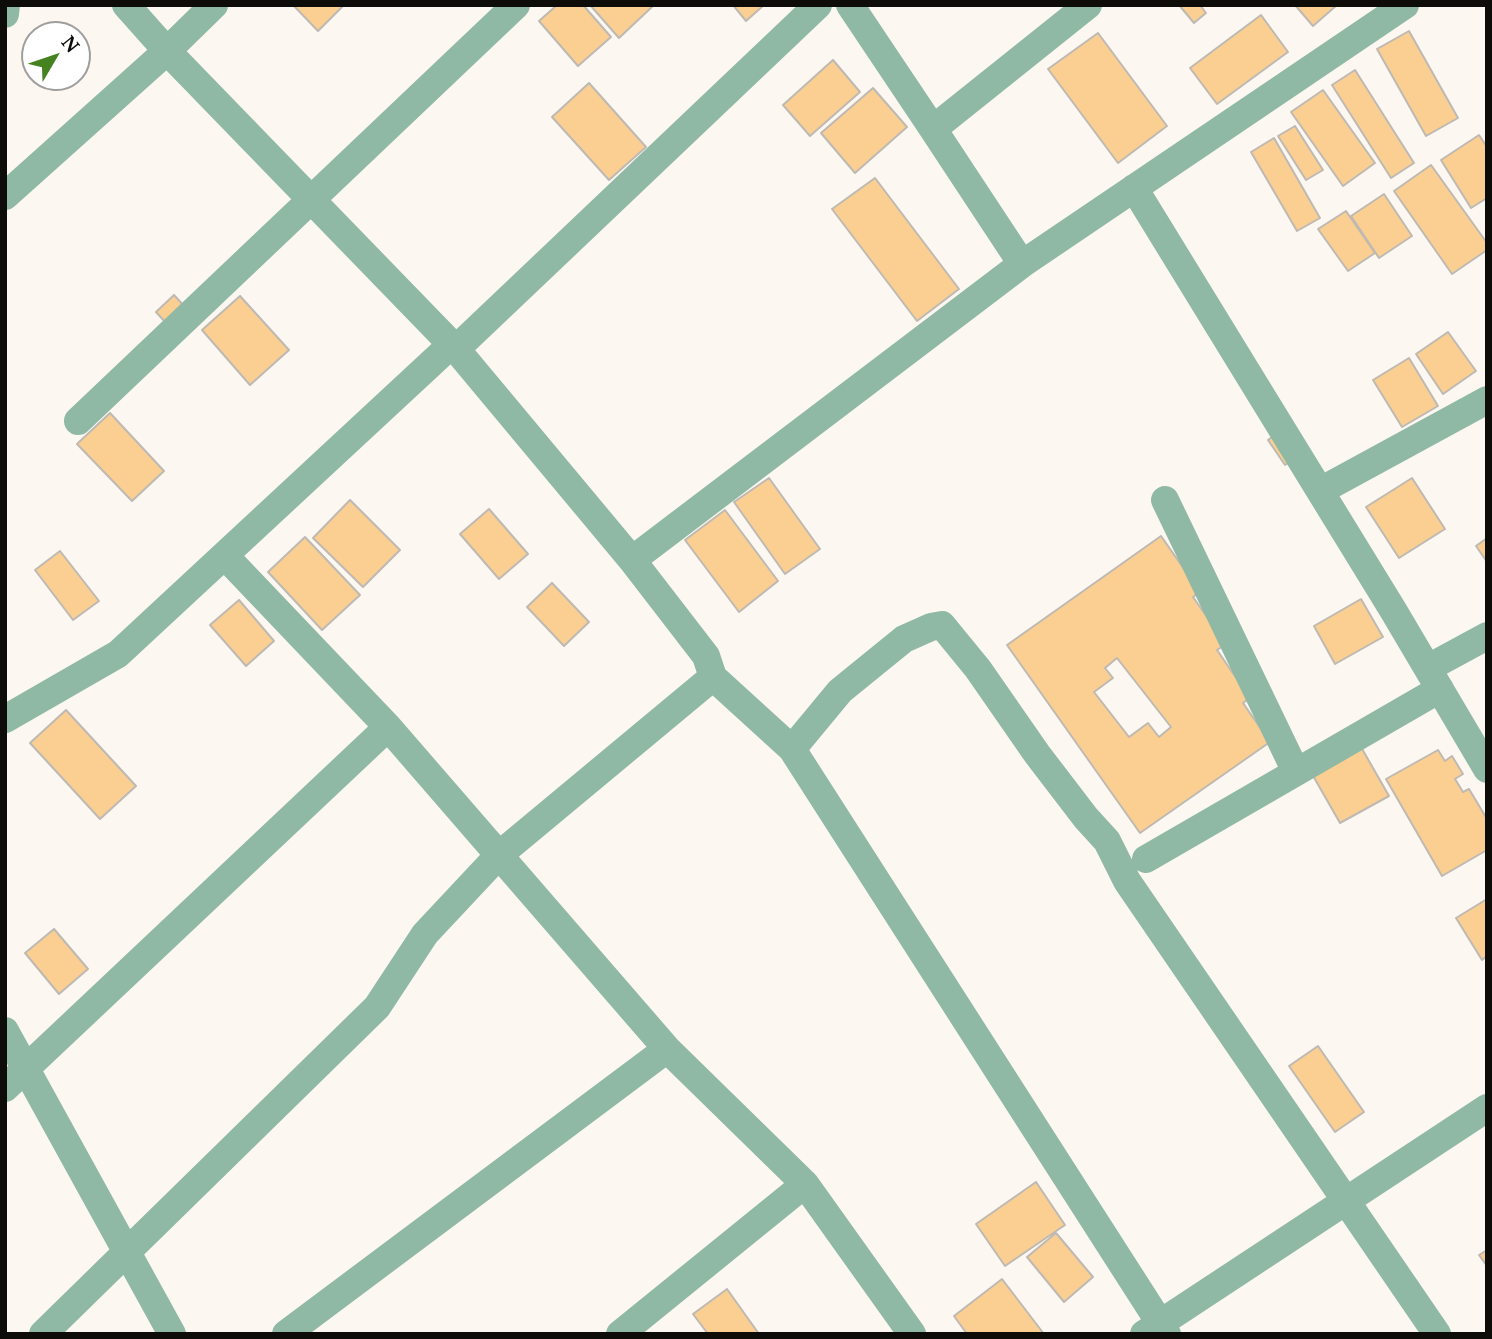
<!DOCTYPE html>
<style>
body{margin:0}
#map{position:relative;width:1492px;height:1339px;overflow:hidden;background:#fcf7f0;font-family:"Noto Serif",serif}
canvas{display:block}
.frame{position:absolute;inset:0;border:7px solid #0d0c09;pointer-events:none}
.north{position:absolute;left:21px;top:21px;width:70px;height:70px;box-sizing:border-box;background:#fff;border:2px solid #9e9e9d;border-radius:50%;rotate:51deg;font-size:19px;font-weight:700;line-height:28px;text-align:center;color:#0d0c09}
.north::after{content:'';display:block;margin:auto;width:24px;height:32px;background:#458220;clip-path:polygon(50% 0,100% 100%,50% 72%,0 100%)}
</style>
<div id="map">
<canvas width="1492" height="1339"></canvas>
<div class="frame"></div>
<div class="north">N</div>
</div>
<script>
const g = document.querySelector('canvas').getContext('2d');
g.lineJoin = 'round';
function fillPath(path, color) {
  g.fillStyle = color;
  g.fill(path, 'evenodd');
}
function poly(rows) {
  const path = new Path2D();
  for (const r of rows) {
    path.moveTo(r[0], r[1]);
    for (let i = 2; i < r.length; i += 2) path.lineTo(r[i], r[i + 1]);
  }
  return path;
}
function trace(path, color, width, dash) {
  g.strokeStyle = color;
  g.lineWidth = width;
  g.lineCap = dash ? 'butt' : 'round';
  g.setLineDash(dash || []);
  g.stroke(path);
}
const building = poly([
 [293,5,344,5,318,31,293,5],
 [557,5,583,5,611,37,578,66,539,21,557,5],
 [590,5,654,5,619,38,590,5],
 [733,5,764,5,746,21,733,5],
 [1179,5,1200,5,1206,13,1194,23,1179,5],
 [1295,5,1337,5,1313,26,1295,5],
 [1261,15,1288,52,1217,104,1190,68,1261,15],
 [1409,31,1458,118,1426,136,1377,49,1409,31],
 [1098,33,1167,126,1118,163,1048,69,1098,33],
 [833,60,860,92,810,136,783,105,833,60],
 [1355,70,1414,163,1391,178,1332,85,1355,70],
 [589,83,646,147,609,180,552,117,589,83],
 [873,88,907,127,855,173,821,133,873,88],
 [1323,90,1375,163,1343,186,1291,112,1323,90],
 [1295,126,1323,170,1306,180,1278,136,1295,126],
 [1479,135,1487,147,1487,198,1471,208,1441,160,1479,135],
 [1274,138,1320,218,1297,231,1251,152,1274,138],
 [1431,165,1487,243,1487,250,1452,274,1394,191,1431,165],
 [875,178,959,289,917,321,832,209,875,178],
 [1384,194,1412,236,1379,258,1351,216,1384,194],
 [1346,211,1375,253,1348,271,1318,229,1346,211],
 [174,295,185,307,166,323,156,312,174,295],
 [240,296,289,350,250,385,202,330,240,296],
 [1448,332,1476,371,1443,394,1416,354,1448,332],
 [1409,358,1438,406,1402,427,1373,380,1409,358],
 [110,413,164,471,132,501,77,444,110,413],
 [1280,431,1298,457,1285,465,1268,440,1280,431],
 [769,478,820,549,785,574,734,502,769,478],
 [1412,478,1445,529,1399,558,1366,507,1412,478],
 [350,500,400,550,363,587,313,538,350,500],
 [489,509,528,554,499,579,460,534,489,509],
 [725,510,778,581,739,612,685,540,725,510],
 [1161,536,1200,592,1193,597,1226,644,1217,650,1250,698,1243,703,1270,742,1140,833,1007,645,1161,536],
 [1117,658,1171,727,1159,737,1148,723,1129,737,1094,692,1113,678,1105,668,1117,658],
 [305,537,360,595,322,630,268,572,305,537],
 [1487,538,1487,562,1476,546,1487,538],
 [60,551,99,601,73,620,35,570,60,551],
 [552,583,589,622,564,646,527,607,552,583],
 [1361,599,1383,637,1335,664,1314,626,1361,599],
 [239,600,274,641,246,666,210,625,239,600],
 [66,710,136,786,100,819,30,743,66,710],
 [1357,740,1389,796,1340,823,1308,767,1357,740],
 [1438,750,1445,761,1452,756,1463,774,1455,779,1463,792,1469,789,1487,819,1487,850,1442,876,1386,779,1438,750],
 [1487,899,1487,956,1482,960,1456,918,1487,899],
 [54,929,88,969,59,994,25,953,54,929],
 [1318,1046,1364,1112,1335,1132,1289,1066,1318,1046],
 [1036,1182,1065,1225,1005,1266,976,1224,1036,1182],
 [1056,1233,1093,1277,1064,1302,1027,1257,1056,1233],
 [1487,1250,1487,1266,1479,1255,1487,1250],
 [1002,1279,1044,1334,967,1334,954,1316,1002,1279],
 [727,1289,759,1334,708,1334,693,1314,727,1289]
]);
fillPath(building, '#fbcf91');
trace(building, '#beb9b2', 2);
trace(poly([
 [126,5,167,51,456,349,632,560,706,656,713,677,792,749,840,691,904,639,931,627,942,625,978,669,1037,754,1086,818,1107,841,1127,881,1437,1334],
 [850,5,933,129,1088,5],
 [5,14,6,5],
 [933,129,1022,264,1405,5],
 [1134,188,1393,610,1487,769],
 [5,196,167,51,214,5],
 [456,349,818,5],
 [78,421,516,5],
 [1320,491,1487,400],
 [1165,500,1296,772],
 [225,556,388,727,667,1049],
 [632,560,1022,264],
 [1428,668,1487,636],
 [5,719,118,654,452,344],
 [792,749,1167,1334],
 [1146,859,1440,689],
 [5,1031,172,1334],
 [5,1088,388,727],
 [43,1334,377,1007,425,934,499,855,713,677],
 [286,1334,667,1049,805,1184,912,1334],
 [620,1334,805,1184],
 [1144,1334,1487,1108]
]), '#90b9a5', 28);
</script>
